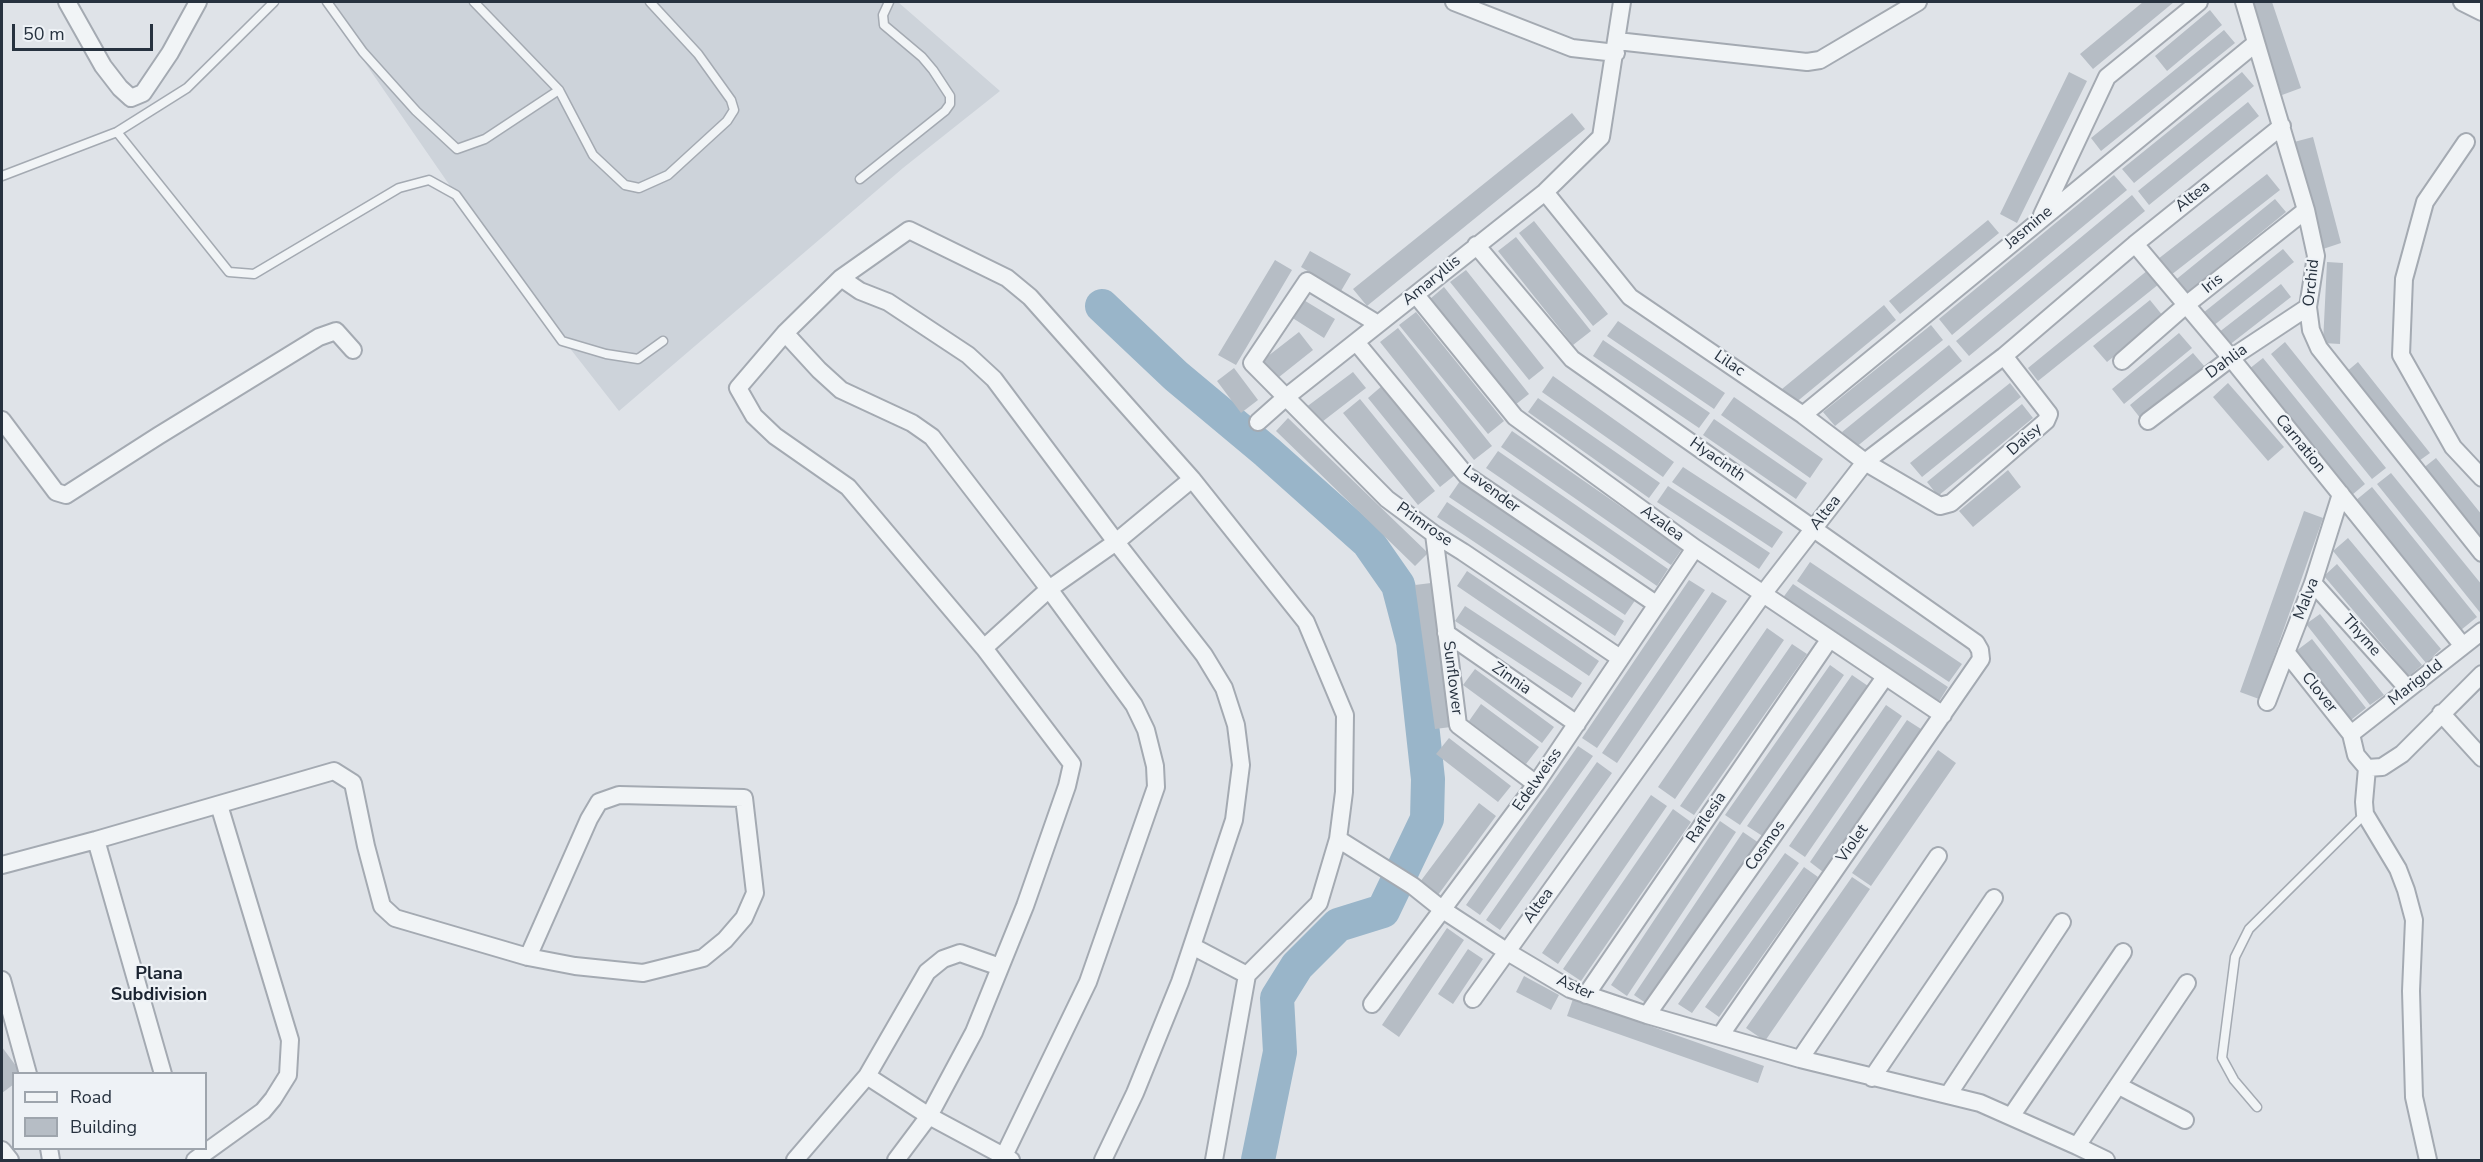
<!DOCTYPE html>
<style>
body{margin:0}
#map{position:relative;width:2483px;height:1162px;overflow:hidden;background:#dfe3e8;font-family:"Nunito Sans",sans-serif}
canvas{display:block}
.frame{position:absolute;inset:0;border:3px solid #27323f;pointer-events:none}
.legend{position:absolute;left:12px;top:1072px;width:195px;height:78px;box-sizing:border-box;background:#eef2f6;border:2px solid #9ea5ad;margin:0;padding:8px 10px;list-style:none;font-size:18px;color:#27323f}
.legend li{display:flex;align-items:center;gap:12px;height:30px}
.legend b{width:30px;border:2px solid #9ea5ad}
.scale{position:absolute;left:12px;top:24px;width:141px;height:27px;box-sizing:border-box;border:3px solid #27323f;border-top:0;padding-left:8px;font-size:18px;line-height:21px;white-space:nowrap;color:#27323f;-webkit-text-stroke:4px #eef2f6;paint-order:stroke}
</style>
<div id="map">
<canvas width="2483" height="1162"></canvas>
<div class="frame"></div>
<ul class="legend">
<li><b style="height:8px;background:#f1f4f6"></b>Road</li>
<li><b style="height:16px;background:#b6bdc5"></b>Building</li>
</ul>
<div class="scale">50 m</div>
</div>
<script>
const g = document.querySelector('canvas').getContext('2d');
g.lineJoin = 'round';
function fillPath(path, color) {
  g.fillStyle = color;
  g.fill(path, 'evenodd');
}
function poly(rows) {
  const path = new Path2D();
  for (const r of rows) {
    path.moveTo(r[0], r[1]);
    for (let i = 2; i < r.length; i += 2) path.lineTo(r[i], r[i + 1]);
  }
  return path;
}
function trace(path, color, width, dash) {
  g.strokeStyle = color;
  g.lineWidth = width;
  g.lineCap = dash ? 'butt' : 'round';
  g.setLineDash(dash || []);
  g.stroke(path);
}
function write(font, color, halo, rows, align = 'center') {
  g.font = font + ' "Nunito Sans",sans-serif';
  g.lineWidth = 4.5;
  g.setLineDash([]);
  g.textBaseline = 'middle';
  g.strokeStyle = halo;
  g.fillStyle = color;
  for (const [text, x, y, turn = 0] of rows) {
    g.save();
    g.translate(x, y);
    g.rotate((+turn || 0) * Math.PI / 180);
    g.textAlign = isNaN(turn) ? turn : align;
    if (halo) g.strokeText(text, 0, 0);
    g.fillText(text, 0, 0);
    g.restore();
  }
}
fillPath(poly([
 [323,2,898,2,1000,91,903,168,619,411,504,264]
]), '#cdd3da');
trace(poly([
 [1102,306,1176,376,1267,452,1368,542,1398,585,1413,642,1428,779,1427,819,1383,911,1338,925,1297,966,1277,998,1280,1052,1258,1160]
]), '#99b5c9', 34);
fillPath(poly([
 [2143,2,2174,2,2093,69,2080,54],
 [2250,2,2272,2,2301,88,2282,95],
 [2210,10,2222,25,2167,71,2155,56],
 [2224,30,2235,43,2101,151,2091,138],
 [2069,72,2087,81,2017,223,2000,214],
 [2242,72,2254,86,2134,183,2122,169],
 [2248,102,2259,116,2149,205,2138,191],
 [1572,113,1585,129,1367,306,1353,289],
 [2313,137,2341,243,2323,249,2294,142],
 [2267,174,2280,190,2171,275,2158,259],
 [2114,175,2127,190,1952,335,1939,319],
 [2132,195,2145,211,1969,356,1956,341],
 [2275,199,2286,212,2184,295,2173,282],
 [1988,220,1999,233,1900,314,1889,301],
 [1534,221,1608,314,1593,326,1519,233],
 [1516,237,1591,331,1573,345,1498,251],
 [2283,249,2294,262,2213,326,2203,313],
 [1310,251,1351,274,1341,291,1301,267],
 [1275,260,1292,270,1236,365,1218,355],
 [2327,262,2343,263,2340,344,2323,343],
 [1466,270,1544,368,1529,380,1450,282],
 [2148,270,2159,284,2038,381,2028,368],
 [2281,284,2291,297,2228,346,2218,333],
 [1444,287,1529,394,1515,405,1430,299],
 [1302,299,1335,319,1324,338,1291,317],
 [2150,300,2163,316,2107,362,2093,346],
 [1884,305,1896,320,1794,404,1782,389],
 [1416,312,1504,421,1488,434,1399,325],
 [1618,321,1725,393,1714,409,1607,336],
 [1931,325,1943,340,1835,426,1823,412],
 [1398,328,1492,446,1474,460,1380,342],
 [1299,332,1313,350,1274,381,1259,363],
 [2179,333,2192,348,2124,404,2112,389],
 [1603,340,1710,413,1699,428,1593,356],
 [2285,342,2386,468,2372,479,2271,354],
 [1949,345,1962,361,1855,448,1842,432],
 [2193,353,2205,367,2141,419,2130,405],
 [2263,358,2365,484,2352,495,2249,369],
 [2358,362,2430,453,2416,463,2345,373],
 [1234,368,1258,400,1241,413,1217,381],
 [1353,372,1366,388,1318,425,1305,408],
 [1553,376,1674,462,1663,477,1542,392],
 [2010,383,2021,397,1922,477,1910,463],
 [2228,383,2284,447,2268,461,2213,397],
 [1383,385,1455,475,1440,487,1368,398],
 [1734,397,1823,459,1810,478,1721,415],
 [1538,398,1660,483,1649,498,1528,412],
 [1360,399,1435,491,1418,505,1343,413],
 [2022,404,2033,418,1938,496,1927,482],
 [1288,418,1428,553,1415,566,1276,431],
 [1714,419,1807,483,1796,499,1703,435],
 [1512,431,1682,549,1671,565,1501,447],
 [1498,451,1668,569,1657,586,1486,468],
 [2436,458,2482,515,2482,543,2422,469],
 [1683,467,1783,532,1772,548,1672,482],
 [2008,470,2021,487,1973,527,1959,511],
 [2391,473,2482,585,2482,615,2377,484],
 [1460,481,1636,599,1625,615,1449,497],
 [1668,486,1770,553,1759,569,1657,502],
 [2372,487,2477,617,2461,630,2355,501],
 [1447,502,1624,621,1615,636,1437,517],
 [2304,511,2323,518,2259,699,2240,692],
 [2348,538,2441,649,2426,663,2333,551],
 [1810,562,1962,664,1949,682,1797,581],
 [2337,564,2422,665,2409,676,2324,576],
 [1467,571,1599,661,1589,676,1457,586],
 [1689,580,1705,590,1597,748,1582,738],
 [1431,583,1451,727,1435,729,1415,585],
 [1793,584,1948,687,1938,703,1782,599],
 [1712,592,1727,601,1617,763,1602,753],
 [1465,606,1582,683,1572,698,1455,621],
 [2320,614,2384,695,2370,705,2306,624],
 [1767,628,1784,640,1675,799,1658,787],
 [2312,639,2366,708,2351,720,2296,651],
 [1792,644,1807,654,1694,815,1680,806],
 [1830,665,1844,675,1740,825,1725,815],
 [1475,669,1554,727,1542,743,1463,685],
 [1852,675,1868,686,1764,837,1747,826],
 [1481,704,1539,747,1526,764,1469,721],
 [1886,705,1902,716,1805,857,1789,846],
 [1907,720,1921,729,1823,872,1810,862],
 [1449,738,1511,786,1498,802,1436,754],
 [1578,746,1593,756,1480,915,1466,905],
 [1938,750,1956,763,1871,886,1852,873],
 [1597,762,1612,773,1500,930,1486,920],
 [1651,795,1667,806,1558,964,1542,953],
 [1479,803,1496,816,1438,895,1420,882],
 [1673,809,1691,822,1581,981,1563,969],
 [1720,821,1736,832,1627,996,1611,985],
 [1743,832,1759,843,1650,1006,1634,995],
 [1785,853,1799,863,1692,1013,1678,1004],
 [1804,867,1818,877,1719,1017,1705,1007],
 [1852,877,1870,889,1765,1041,1746,1028],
 [1447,928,1464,940,1399,1037,1382,1025],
 [1468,949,1483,959,1453,1004,1438,994],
 [1524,976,1559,995,1551,1010,1516,992],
 [1573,999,1764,1066,1758,1083,1567,1016],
 [2,1047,22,1074,14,1074,14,1084,2,1093]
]), '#b6bdc5');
const lane = poly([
 [327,2,363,52,416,111,457,149,485,139,559,90],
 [474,2,559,90,593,155,625,185,639,188,668,175,727,121,734,110,731,100,698,54,650,2],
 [117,132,229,272,254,274,399,188,429,180,456,195,562,341,606,354,638,359,663,341],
 [2,176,117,132,187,88,274,2],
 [860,179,945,111,950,104,950,96,933,70,922,57,884,25,883,15,889,2],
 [2257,1107,2234,1080,2222,1058,2235,957,2249,929,2365,814]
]);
const street = poly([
 [67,2,103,66,120,88,131,98,143,93,170,53,198,2],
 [1454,2,1572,48,1616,53],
 [2244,2,2306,210,2316,256,2308,307,2311,330,2319,348,2482,553],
 [2462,2,2482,12],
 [1617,41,1807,62,1820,60,1918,2],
 [2466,142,2425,202,2404,279,2401,355,2453,447,2482,478],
 [1545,192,1630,297,1803,415,1865,462,1940,506,1951,503,2046,421,2049,414,2004,356],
 [2042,215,2107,77,2199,2],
 [2135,244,2231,358,2463,646],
 [1476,245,1572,359,1976,643,1980,650,1981,659,1720,1036],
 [841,278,860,291,888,302,968,355,994,379,1116,542,1204,655,1224,688,1236,725,1241,765,1234,820,1180,982,1135,1093,1103,1160],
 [1416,295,1515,417,1695,548,1943,715],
 [1378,324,1307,281,1252,363,1387,499,1434,534,1463,552,1620,658],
 [785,333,819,370,841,390,912,423,932,437,1049,589,1134,705,1146,730,1155,766,1156,787,1088,982,1002,1160],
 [1356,342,1466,475,1656,604],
 [2122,361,2186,305,2306,210],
 [1803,415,2256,43],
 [2,420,56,492,66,495,158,436,319,337,336,331,353,350],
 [2148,421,2231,358,2308,307],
 [1258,422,1285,398,1545,192,1601,137,1622,2],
 [1434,534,1458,725,1536,784],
 [2313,583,2408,689],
 [1446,633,1577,724],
 [984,648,1049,589,1116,542,1192,479],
 [2286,652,2351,734,2356,755,2367,768,2364,802,2365,814,2398,869,2406,890,2414,920,2411,991,2414,1097,2428,1160],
 [2267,702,2313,583,2341,494],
 [2441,713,2482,758],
 [2351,734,2482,631],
 [2367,768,2382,767,2402,754,2482,674],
 [1338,839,1413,886,1443,910,1506,951,1570,989,1647,1015,1800,1059,1980,1103,2077,1146,2187,983],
 [96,840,163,1074],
 [2,865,96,840,334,771,353,783,366,846,382,906,395,918,528,957,575,966,643,973,703,958,725,940,744,918,755,893,744,798,619,795,599,802,589,819,528,957],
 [1192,946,1247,975],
 [2,980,28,1074],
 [1586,995,1829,640],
 [1473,999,1763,594,1865,462,2004,356,2135,244,2282,126],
 [1372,1004,1536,784,1695,548],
 [1647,1015,1885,677],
 [1800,1059,1938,856],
 [867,1076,929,1116,1011,1160],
 [1872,1078,1994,898],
 [2119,1086,2185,1120],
 [1948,1095,2062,922],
 [2012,1115,2123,952],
 [2077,1146,2106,1160],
 [49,1148,51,1160],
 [2,1150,10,1160],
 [195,1160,263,1111,273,1099,288,1075,290,1040,219,805],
 [795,1160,867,1076,927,972,943,959,960,953,1000,967],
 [896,1160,929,1116,974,1032,1025,906,1067,786,1072,764,984,648,848,487,775,436,754,416,738,388,785,333,841,278,909,230,1007,278,1030,297,1192,479,1306,622,1345,715,1344,792,1338,839,1319,903,1247,975,1214,1160]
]);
trace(lane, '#a4aab2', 11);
trace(street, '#a4aab2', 20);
trace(lane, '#f1f4f6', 8);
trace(street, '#f1f4f6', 16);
write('16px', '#27323f', '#eef2f6', [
 ["Altea",2193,197,-39],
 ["Jasmine",2029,228,-40],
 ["Amaryllis",1432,281,-39],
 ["Orchid",2312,283,-84],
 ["Iris",2213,284,-39],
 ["Dahlia",2227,362,-36],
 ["Lilac",1729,364,34],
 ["Daisy",2025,440,-41],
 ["Carnation",2300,444,51],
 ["Hyacinth",1717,460,35],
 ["Lavender",1491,490,37],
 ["Altea",1826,513,-52],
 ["Azalea",1662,524,36],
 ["Primrose",1424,525,35],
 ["Malva",2307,599,-69],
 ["Thyme",2361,636,48],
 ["Sunflower",1452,678,83],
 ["Zinnia",1511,679,35],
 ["Marigold",2416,683,-38],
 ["Clover",2319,693,51],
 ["Edelweiss",1538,780,-55],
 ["Raflesia",1707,818,-56],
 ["Violet",1853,844,-55],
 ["Cosmos",1766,846,-55],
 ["Altea",1539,906,-54],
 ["Aster",1575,988,24]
]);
write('bold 18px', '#1a2330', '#eef2f6', [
 ["Plana",159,975],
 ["Subdivision",159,996]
]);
</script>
